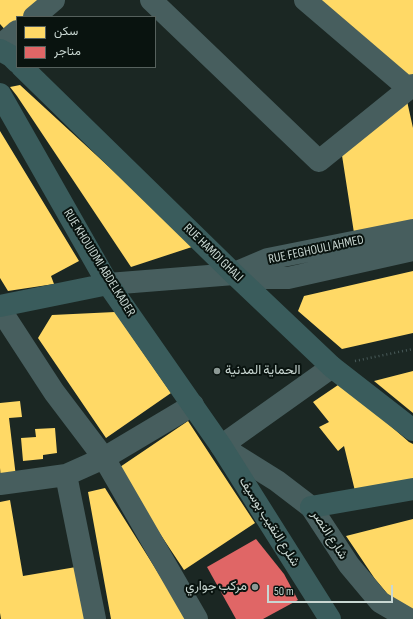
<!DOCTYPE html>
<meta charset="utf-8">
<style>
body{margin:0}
#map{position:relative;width:413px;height:619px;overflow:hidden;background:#1b2723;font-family:"Sofia Sans Condensed",Vazirmatn,sans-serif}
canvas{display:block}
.legend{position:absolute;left:16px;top:16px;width:140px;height:52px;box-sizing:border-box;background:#09130f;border:1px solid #56615d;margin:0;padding:5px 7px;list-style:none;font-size:12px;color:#c9d7d2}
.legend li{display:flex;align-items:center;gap:8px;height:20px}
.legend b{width:20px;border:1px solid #56615d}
.scale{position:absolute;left:267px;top:585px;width:126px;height:18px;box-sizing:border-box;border:2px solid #c9d7d2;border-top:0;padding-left:5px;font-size:12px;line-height:14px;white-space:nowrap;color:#c9d7d2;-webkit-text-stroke:3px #09130f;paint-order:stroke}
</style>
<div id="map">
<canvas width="413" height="619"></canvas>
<ul class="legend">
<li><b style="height:11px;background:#ffd966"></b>سكن</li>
<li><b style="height:11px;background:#e06666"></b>متاجر</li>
</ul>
<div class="scale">50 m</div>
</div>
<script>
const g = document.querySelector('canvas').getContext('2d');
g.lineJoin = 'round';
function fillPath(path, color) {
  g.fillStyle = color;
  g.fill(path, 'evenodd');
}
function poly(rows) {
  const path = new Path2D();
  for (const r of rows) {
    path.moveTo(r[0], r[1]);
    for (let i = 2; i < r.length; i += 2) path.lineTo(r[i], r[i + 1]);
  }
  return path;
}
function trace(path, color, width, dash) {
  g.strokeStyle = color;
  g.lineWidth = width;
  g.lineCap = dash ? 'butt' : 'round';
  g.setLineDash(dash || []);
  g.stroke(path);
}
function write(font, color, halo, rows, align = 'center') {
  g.font = font + ' "Sofia Sans Condensed",Vazirmatn,sans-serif';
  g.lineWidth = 4;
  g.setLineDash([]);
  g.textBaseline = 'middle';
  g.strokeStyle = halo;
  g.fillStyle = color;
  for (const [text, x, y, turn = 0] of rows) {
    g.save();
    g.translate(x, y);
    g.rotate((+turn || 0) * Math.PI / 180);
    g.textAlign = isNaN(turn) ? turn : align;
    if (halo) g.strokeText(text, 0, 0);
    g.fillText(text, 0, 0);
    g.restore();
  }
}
fillPath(poly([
 [0,0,45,0,25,17,17,17,17,24,7,32,0,24],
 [316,0,413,0,413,77,409,81],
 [20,85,195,246,131,267,17,96,10,87],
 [407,101,413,128,413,220,354,233,341,149],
 [0,131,79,261,51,276,54,284,8,291,0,278],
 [413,271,413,333,342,349,298,311,304,296],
 [115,312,171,393,106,438,38,338,52,315],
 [413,371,413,413,374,381],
 [341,383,409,442,413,444,413,479,355,491,344,446,338,451,319,427,329,422,313,402],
 [20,401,22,417,9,418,16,477,1,479,0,468,0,403],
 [188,421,255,523,184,570,117,469],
 [55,428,57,453,43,455,43,459,23,461,21,438,36,437,35,429],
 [105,488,187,619,111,619,88,492],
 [10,500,23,576,82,566,91,619,1,619,0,613,0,502],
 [413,519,413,611,396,604,375,579,346,536]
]), '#ffd966');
fillPath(poly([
 [256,539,284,574,298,600,263,619,236,619,207,567]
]), '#e06666');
trace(poly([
 [355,361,413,349]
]), '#485a59', 2.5, [1, 3]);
trace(poly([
 [151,0,319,161,413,85],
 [305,0,409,89],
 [34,17,54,0],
 [0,46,17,31],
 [235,273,268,259,413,230],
 [108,284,234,274,263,278,288,278,413,250],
 [0,309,54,392,104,458,197,619],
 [332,367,221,446,277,481,311,507,349,565,380,602,409,619],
 [66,475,95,619],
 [0,484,66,475,104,458,193,405]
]), '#475e5e', 22);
trace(poly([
 [0,50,11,56,17,62],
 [22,67,234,274,332,367,413,430],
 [0,94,108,284,221,446,330,619],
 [0,306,108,284],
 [311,507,413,489]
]), '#3a5c5c', 22);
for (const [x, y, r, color] of [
 [217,371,4,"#8c9995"],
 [255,587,4,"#8c9995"]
]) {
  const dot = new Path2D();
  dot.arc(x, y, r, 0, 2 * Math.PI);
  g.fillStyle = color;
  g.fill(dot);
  trace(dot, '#09130f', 1.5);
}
write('13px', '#c9d7d2', '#09130f', [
 ["RUE FEGHOULI AHMED",316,250,-12],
 ["RUE HAMDI GHALI",213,253,44],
 ["RUE KHOUIDMI ABDELKADER",99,263,58],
 ["شلرع النقيب بوسيف",269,522,58],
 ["شارع النصر",329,535,57]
]);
write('13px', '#c9d7d2', '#09130f', [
 ["الحماية المدنية",225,371],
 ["مركب جواري",247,587,"right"]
], 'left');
</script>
